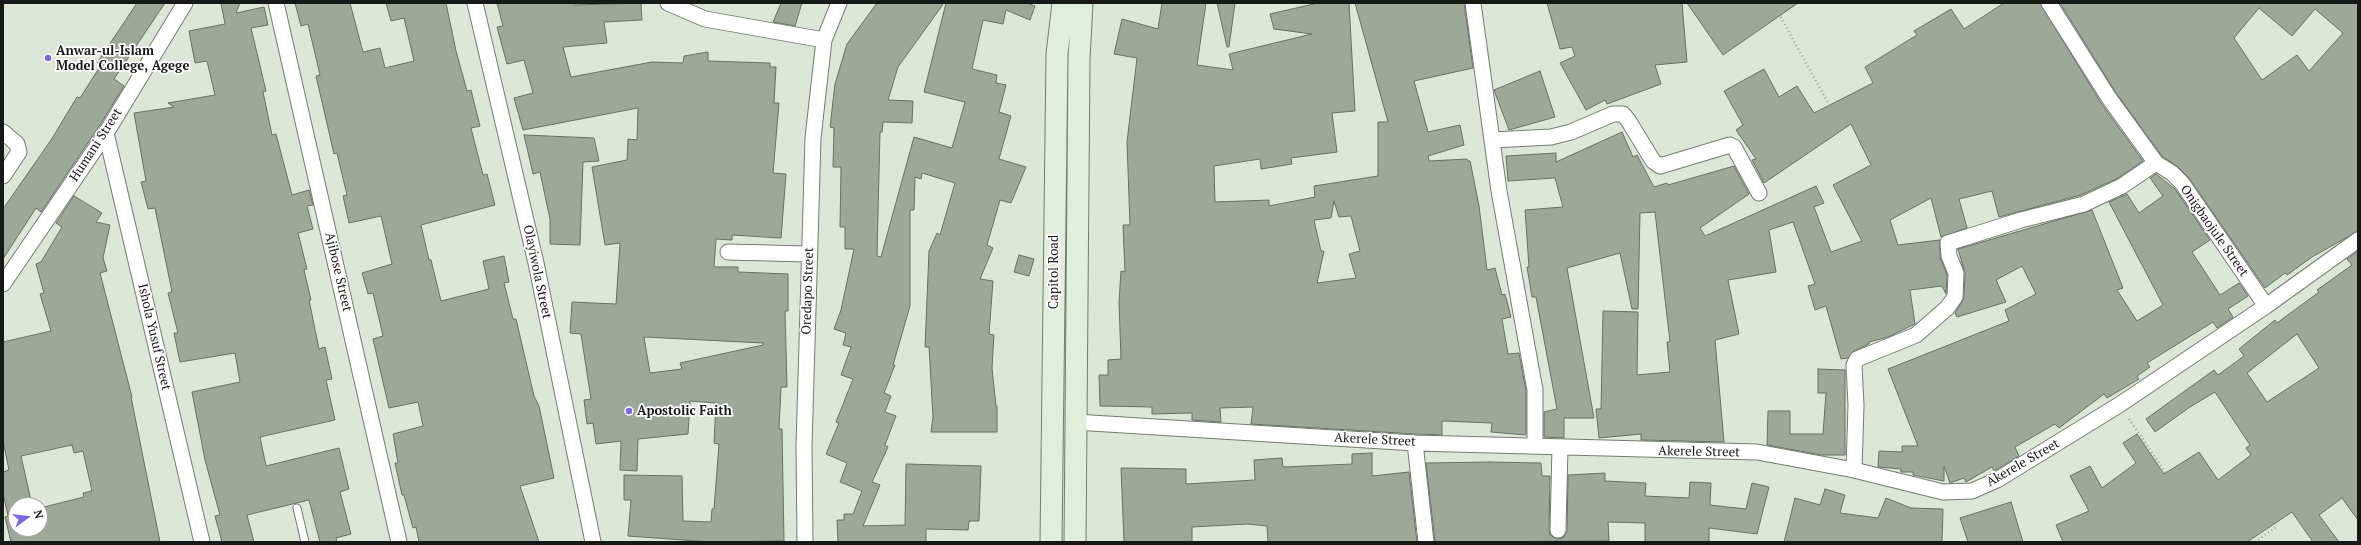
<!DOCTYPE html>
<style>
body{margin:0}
#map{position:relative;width:2361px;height:545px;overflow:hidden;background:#dce7d7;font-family:"PT Serif",serif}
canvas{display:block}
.frame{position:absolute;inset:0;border:4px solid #161a14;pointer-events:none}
.north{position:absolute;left:8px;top:497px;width:40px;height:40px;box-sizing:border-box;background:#fff;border:1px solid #a2a3a1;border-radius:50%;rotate:75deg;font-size:11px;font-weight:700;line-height:16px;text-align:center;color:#161a14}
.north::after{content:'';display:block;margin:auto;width:14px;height:18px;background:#7c68e3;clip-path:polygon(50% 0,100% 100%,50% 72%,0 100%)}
</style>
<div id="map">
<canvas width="2361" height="545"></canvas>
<div class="frame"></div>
<div class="north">N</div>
</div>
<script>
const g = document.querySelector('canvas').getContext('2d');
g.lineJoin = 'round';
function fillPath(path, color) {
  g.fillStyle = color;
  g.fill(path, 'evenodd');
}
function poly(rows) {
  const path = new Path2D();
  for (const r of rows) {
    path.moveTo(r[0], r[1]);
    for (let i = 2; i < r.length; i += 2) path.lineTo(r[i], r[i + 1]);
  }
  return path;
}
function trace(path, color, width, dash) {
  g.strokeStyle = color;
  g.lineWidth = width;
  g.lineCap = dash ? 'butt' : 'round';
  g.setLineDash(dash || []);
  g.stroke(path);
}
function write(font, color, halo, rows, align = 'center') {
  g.font = font + ' "PT Serif",serif';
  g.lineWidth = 3.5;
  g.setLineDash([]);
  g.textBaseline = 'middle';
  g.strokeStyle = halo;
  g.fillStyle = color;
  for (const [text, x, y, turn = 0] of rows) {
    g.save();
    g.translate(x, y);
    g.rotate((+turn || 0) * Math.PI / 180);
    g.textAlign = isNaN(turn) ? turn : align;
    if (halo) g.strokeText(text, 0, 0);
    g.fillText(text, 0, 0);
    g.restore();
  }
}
const building = poly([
 [137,3,165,3,114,79,124,86,98,128,41,212,36,208,3,259,3,209,51,140,77,97,80,98,101,65,97,63,137,3],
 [221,3,240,3,236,13,264,7,268,25,251,28,266,91,263,92,272,135,276,134,292,195,309,190,313,205,307,206,313,229,298,233,307,269,304,270,311,300,309,300,319,349,325,347,332,379,326,380,335,420,260,437,266,466,339,448,349,489,340,492,351,534,336,538,337,542,320,542,309,500,247,515,254,542,222,542,215,516,220,515,205,460,192,392,240,382,235,353,180,362,174,333,178,333,168,293,172,292,155,208,148,209,141,182,146,181,134,113,174,107,168,103,215,95,207,61,195,63,189,31,225,24,221,3],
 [295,3,350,3,363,52,380,48,385,68,414,61,404,18,391,21,386,3,446,3,456,51,467,91,471,90,480,126,471,128,483,175,487,174,495,205,421,225,429,260,431,260,441,301,489,289,483,261,504,256,509,282,504,283,513,319,516,319,534,396,539,406,554,478,520,486,539,542,419,542,416,527,413,528,404,495,402,495,395,463,398,463,393,434,423,426,418,402,389,408,373,339,383,336,373,293,368,294,362,273,392,264,381,216,349,223,343,196,347,195,337,153,334,154,316,76,320,75,308,24,301,26,295,3],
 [497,3,573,3,574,5,641,3,642,20,604,22,607,43,563,47,571,77,652,62,683,63,684,56,708,52,708,61,770,63,770,67,776,67,774,103,779,103,773,173,786,174,781,238,732,235,732,240,716,239,714,267,738,267,738,272,788,274,788,311,785,311,787,387,781,387,779,429,782,429,784,541,710,542,628,536,631,500,624,500,624,475,682,476,683,521,711,522,712,509,714,509,719,444,714,443,716,403,690,401,688,434,638,439,637,471,620,470,621,441,596,444,593,423,587,424,584,400,591,399,581,334,570,333,572,302,616,304,620,243,605,245,592,167,627,160,628,139,637,140,638,108,523,130,514,98,533,93,524,60,507,64,497,27,503,26,497,3],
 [644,337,763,343,763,345,680,363,682,369,650,373,644,337],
 [781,3,802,3,795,26,773,22,781,3],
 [877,3,944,3,898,67,888,100,913,101,912,123,883,122,882,132,880,132,877,256,881,257,914,137,952,148,965,102,924,92,946,3,1027,3,1035,6,1030,20,1006,10,1003,24,983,20,972,69,997,75,996,83,1006,85,999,112,1011,116,999,159,1026,167,1011,203,1000,200,987,245,993,248,980,279,993,281,989,334,994,335,992,368,996,406,997,406,997,432,931,432,933,417,929,347,925,347,929,251,937,233,940,235,955,183,922,173,921,179,915,177,914,210,910,210,910,306,893,365,895,365,884,393,891,396,885,412,896,416,885,445,888,447,872,482,880,485,863,526,905,525,906,464,981,466,979,521,969,521,968,530,926,529,926,542,838,542,837,520,844,520,844,514,853,514,862,491,840,482,847,463,826,454,839,423,836,422,853,379,841,375,851,347,843,345,846,333,834,329,841,310,854,249,845,249,845,227,840,227,841,167,833,167,834,128,830,127,835,84,847,44,877,3],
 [1162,3,1206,3,1197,65,1233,70,1229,54,1312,34,1274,29,1270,14,1318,3,1349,3,1355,111,1332,113,1337,152,1291,158,1292,164,1261,169,1260,159,1214,166,1215,202,1269,200,1269,206,1315,197,1314,186,1378,176,1378,122,1388,122,1355,3,1464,3,1473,68,1414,81,1428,132,1460,125,1464,145,1428,156,1429,161,1467,159,1468,161,1470,161,1479,206,1487,270,1495,268,1502,295,1505,294,1511,317,1502,319,1508,354,1519,353,1526,391,1526,435,1491,432,1492,423,1442,421,1442,435,1415,434,1251,424,1253,407,1220,408,1221,422,1192,420,1192,413,1152,414,1152,407,1100,406,1099,375,1108,375,1108,360,1121,359,1119,302,1121,271,1125,272,1123,225,1130,225,1127,142,1137,58,1114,54,1122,19,1158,29,1162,3],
 [1334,201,1339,217,1351,216,1360,251,1349,254,1356,278,1317,283,1324,251,1321,251,1314,220,1331,218,1334,201],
 [1217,3,1235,3,1229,47,1227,47,1217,3],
 [1547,3,1682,3,1687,62,1655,65,1661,84,1607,104,1605,100,1586,110,1560,63,1575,56,1572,47,1560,49,1547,3],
 [1687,3,1798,3,1723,55,1687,3],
 [2004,3,2040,3,2101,103,2143,161,2118,178,2081,195,1999,217,1992,191,1959,199,1967,228,1941,237,1931,198,1890,220,1898,245,1940,240,1940,257,1947,275,1946,294,1942,286,1910,290,1915,324,1888,337,1869,342,1869,344,1854,351,1848,358,1841,359,1826,306,1815,310,1808,286,1815,284,1793,222,1769,230,1776,272,1728,280,1739,334,1715,340,1724,442,1641,440,1641,434,1599,438,1596,409,1601,409,1603,311,1638,312,1637,375,1670,372,1667,342,1670,342,1655,212,1640,213,1638,309,1632,309,1620,253,1567,268,1594,418,1564,418,1564,438,1544,437,1544,412,1557,409,1536,297,1532,297,1527,267,1529,267,1525,210,1563,207,1555,178,1508,181,1506,156,1556,153,1556,162,1622,132,1633,157,1637,155,1654,187,1667,183,1668,185,1734,166,1749,194,1700,228,1705,236,1816,186,1824,203,1814,207,1831,252,1862,241,1833,185,1871,165,1851,124,1764,183,1752,160,1756,159,1736,130,1743,125,1724,91,1764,69,1779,97,1797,86,1814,113,1873,83,1865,67,1917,35,1914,31,1951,9,1964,29,2004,3],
 [2060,3,2358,3,2358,231,2312,257,2287,275,2285,273,2265,288,2189,178,2178,167,2162,156,2116,93,2060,3],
 [2259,8,2292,36,2315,9,2343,33,2309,71,2297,55,2262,80,2234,38,2259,8],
 [1540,71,1555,117,1509,130,1494,90,1540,71],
 [524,135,594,138,599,161,583,162,580,245,550,244,550,219,540,172,533,174,524,135],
 [2156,174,2175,189,2210,240,2192,252,2220,295,2239,283,2248,296,2228,309,2233,317,2217,328,2213,322,2147,363,2150,367,2137,376,2139,379,2107,398,2104,394,2059,428,2055,424,2015,447,2019,456,1994,471,1992,467,1966,482,1964,478,1950,483,1944,466,1944,481,1913,475,1913,472,1901,472,1901,469,1878,467,1879,451,1902,452,1902,446,1918,446,1888,369,2009,321,2005,310,2036,294,2022,266,1996,280,2006,302,1957,317,1955,313,1964,298,1965,273,1958,249,2092,210,2123,288,2117,290,2137,321,2163,305,2109,202,2127,194,2139,213,2163,196,2150,178,2156,174],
 [74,196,102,213,96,222,110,225,103,258,107,271,100,273,132,397,131,397,160,542,11,542,5,517,8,516,3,493,3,472,9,470,3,441,3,342,51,331,40,294,44,293,36,264,41,262,62,227,56,223,74,196],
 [72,445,74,453,83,451,92,491,83,493,84,497,40,508,40,529,16,529,16,505,32,505,21,456,72,445],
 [2358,251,2358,520,2342,498,2319,515,2339,542,2313,542,2292,512,2247,542,2063,542,2056,525,2089,511,2070,476,2090,466,2102,488,2136,463,2123,443,2137,434,2164,474,2199,452,2218,480,2251,455,2246,448,2250,445,2215,392,2190,407,2155,432,2146,419,2214,370,2218,375,2244,356,2239,349,2275,320,2277,323,2319,292,2317,290,2352,265,2347,259,2358,251],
 [2297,334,2319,368,2267,402,2247,373,2297,334],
 [1019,255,1034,259,1029,276,1014,272,1019,255],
 [1818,369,1845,370,1845,455,1821,455,1767,445,1768,411,1790,411,1790,434,1823,434,1826,393,1818,393,1818,369],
 [1372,453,1372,476,1409,472,1417,542,1268,542,1267,526,1247,524,1192,527,1192,542,1124,542,1121,468,1186,469,1186,484,1255,480,1254,460,1282,458,1283,467,1352,464,1352,454,1372,453],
 [1490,462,1541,463,1542,476,1550,476,1549,530,1550,535,1557,539,1563,538,1567,531,1568,475,1605,473,1605,481,1646,483,1645,496,1689,498,1690,482,1711,483,1710,505,1746,509,1752,483,1769,487,1757,534,1709,528,1709,542,1645,542,1645,523,1608,522,1609,541,1435,542,1426,463,1490,462],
 [1825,489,1845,495,1840,513,1878,518,1886,498,1911,508,1943,509,1942,542,1784,542,1795,498,1820,505,1825,489],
 [2011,502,2023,542,1968,542,1960,518,2011,502]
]);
fillPath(building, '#9da899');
trace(building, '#677163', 1);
const service = poly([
 [297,508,305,542]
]);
const minor = poly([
 [276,3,399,542],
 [475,3,536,263,593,542],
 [668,3,705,19,824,40],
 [1473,3,1499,191,1535,390,1535,445],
 [2049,3,2109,98,2156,163,2172,173,2182,183,2266,306],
 [3,132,17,144,19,152,3,176],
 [106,133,202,542],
 [1492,140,1551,137,1571,132,1613,114,1623,114,1628,120,1653,161,1660,166,1730,145,1734,147,1759,193],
 [728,252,808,254],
 [3,284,106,133,185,3],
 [1075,422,1415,443,1757,452,1854,470,1943,492,1972,491,1997,480,2119,405,2266,306,2358,240],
 [1415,443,1426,542],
 [1854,470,1856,405,1854,365,1857,359,1916,335,1947,308,1955,297,1956,273,1949,256,1948,243,2021,220,2084,204,2122,186,2156,163],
 [1558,530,1560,447],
 [805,542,804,446,813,138,824,40,839,3]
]);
const secondary = poly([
 [1051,542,1057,54,1063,3],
 [1075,542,1079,59,1082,3]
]);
trace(service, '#737d6f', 9);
trace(minor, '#737d6f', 17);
trace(secondary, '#737d6f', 23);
trace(poly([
 [1773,3,1833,112],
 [2129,419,2213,542],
 [2255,542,2276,527]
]), '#9ba397', 2.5, [1, 3]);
trace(service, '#fff', 7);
trace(minor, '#fff', 15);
trace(secondary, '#e0eeda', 21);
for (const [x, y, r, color] of [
 [48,58,4,"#7c68e3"],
 [629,411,4,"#7c68e3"]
]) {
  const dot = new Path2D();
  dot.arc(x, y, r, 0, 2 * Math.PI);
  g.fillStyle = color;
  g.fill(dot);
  trace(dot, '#fff', 1.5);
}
write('bold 13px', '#161a14', '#fff', [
 ["Anwar-ul-Islam",56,51],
 ["Model College, Agege",56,66],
 ["Apostolic Faith",637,411]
], 'left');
write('13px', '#161a14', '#fff', [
 ["Humani Street",96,145,-57],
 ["Onigbaojule Street",2214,231,55],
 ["Ajibose Street",338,272,77],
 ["Olayiwola Street",537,272,78],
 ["Capitol Road",1054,272,-90],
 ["Oredapo Street",808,291,-88],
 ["Ishola Yusuf Street",154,337,77],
 ["Akerele Street",1375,440,3],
 ["Akerele Street",1699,452,1],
 ["Akerele Street",2023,463,-30]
]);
</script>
